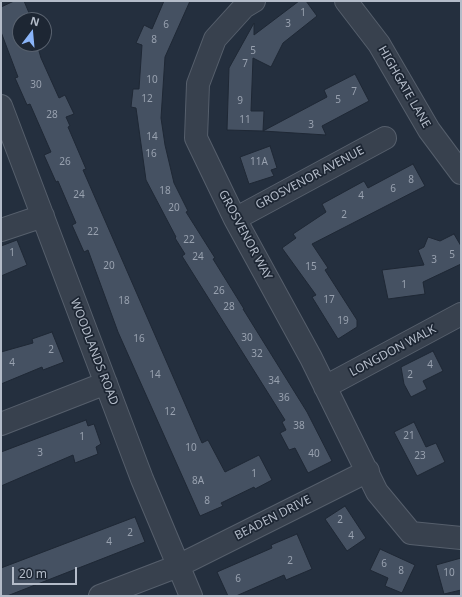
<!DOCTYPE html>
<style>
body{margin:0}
#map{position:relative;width:462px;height:597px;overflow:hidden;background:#242f3e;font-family:"Noto Sans",sans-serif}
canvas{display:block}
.frame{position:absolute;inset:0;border:2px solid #b4bcc9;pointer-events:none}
.north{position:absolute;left:12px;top:12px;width:40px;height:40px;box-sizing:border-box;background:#1d2633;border:1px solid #59626f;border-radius:50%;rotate:16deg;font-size:11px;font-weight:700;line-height:16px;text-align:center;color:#b4bcc9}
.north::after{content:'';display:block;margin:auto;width:14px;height:18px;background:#8ab4f8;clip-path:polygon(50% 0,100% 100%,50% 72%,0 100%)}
.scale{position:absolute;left:12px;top:567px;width:65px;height:18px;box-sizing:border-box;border:2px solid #b4bcc9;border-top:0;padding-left:5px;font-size:12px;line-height:14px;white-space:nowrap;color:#b4bcc9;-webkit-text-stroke:3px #1d2633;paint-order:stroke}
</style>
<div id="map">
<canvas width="462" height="597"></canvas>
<div class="frame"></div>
<div class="north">N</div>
<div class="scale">20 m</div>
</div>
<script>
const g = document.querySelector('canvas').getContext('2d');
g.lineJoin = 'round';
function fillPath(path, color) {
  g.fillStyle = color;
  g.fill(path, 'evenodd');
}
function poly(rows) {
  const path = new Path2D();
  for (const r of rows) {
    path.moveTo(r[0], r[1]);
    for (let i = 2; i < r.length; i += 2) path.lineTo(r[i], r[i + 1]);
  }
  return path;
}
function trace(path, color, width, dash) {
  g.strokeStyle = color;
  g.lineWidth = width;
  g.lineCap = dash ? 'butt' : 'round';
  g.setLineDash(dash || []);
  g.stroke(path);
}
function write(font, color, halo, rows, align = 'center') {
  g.font = font + ' "Noto Sans",sans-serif';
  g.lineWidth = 3.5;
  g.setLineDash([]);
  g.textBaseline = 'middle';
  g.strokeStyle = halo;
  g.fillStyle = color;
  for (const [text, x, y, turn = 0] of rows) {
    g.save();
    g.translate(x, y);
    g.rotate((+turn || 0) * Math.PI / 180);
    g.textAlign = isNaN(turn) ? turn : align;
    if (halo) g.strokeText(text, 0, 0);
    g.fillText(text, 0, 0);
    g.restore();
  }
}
const building = poly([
 [14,1,24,1,32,20,20,20,20,44,37,44,41,58,59,98,65,95,74,114,66,117,70,126,68,127,86,169,83,170,202,443,208,440,225,472,259,455,272,480,255,489,254,487,221,503,223,506,200,516,118,332,88,250,84,252,72,225,76,223,58,181,56,182,44,155,51,152,30,104,27,105,15,78,18,77,1,32,1,7,14,1],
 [164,1,190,1,165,57,161,118,165,145,174,183,188,211,186,212,215,258,213,259,244,309,243,309,307,412,332,461,308,473,295,448,289,450,280,433,286,430,282,422,285,420,182,256,185,254,175,238,176,237,146,180,136,108,131,107,133,89,139,89,142,45,136,43,144,25,152,29,164,1],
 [299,1,306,1,317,16,283,43,271,67,253,58,251,111,264,111,263,131,227,130,229,68,254,23,254,35,299,1],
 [355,74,369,101,322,126,326,135,263,131,327,97,324,90,355,74],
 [270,146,277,168,271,170,274,176,249,184,240,157,270,146],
 [413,164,425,186,312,244,328,268,325,270,357,320,357,327,338,339,312,297,316,295,282,248,296,238,293,234,326,212,322,204,364,181,368,188,413,164],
 [454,234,461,246,461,264,423,282,425,294,388,299,382,270,424,265,418,250,424,247,428,237,440,241,454,234],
 [17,240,27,265,1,276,1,246,17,240],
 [52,332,64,362,43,370,42,367,1,384,1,352,33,343,32,339,52,332],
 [433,351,443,371,423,381,427,389,411,397,404,384,401,367,433,351],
 [86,420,88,426,94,424,101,444,96,447,98,454,75,463,73,455,1,486,1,452,86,420],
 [414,422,426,447,436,443,445,462,417,476,394,432,414,422],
 [345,506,366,538,347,551,325,519,345,506],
 [135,517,145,542,7,596,1,596,1,568,135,517],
 [297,534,312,569,286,580,284,575,236,596,228,596,217,572,272,548,271,545,297,534],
 [380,549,415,565,402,593,385,586,388,578,370,570,380,549],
 [461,558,461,590,444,594,436,565,461,558]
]);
fillPath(building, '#455162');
trace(building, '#1f2835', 1);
const minor = poly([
 [254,1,244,7,215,39,198,84,196,138,235,219,311,358,377,492,411,533,461,538],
 [346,1,379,44,429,130,461,173],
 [1,106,142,479,191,596],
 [235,219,385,138],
 [1,230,43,216],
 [325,387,461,314],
 [1,424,106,383],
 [100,596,178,566,368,471]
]);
trace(minor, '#565f6c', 24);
trace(minor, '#38414e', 22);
write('10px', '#98a1af', null, [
 ["1",303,13],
 ["3",288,24],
 ["6",166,25],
 ["8",154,40],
 ["5",253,51],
 ["7",245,64],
 ["10",152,80],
 ["30",36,85],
 ["7",354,92],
 ["12",147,99],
 ["5",338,100],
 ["9",240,101],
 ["28",52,115],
 ["11",245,120],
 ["3",311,125],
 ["14",152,137],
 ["16",151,154],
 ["26",65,162],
 ["11A",259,162],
 ["8",411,180],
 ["6",393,189],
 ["18",165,191],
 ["24",79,195],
 ["4",361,196],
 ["20",174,208],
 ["2",344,215],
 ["22",93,232],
 ["22",189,240],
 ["1",12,253],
 ["5",452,255],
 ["24",198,257],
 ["3",434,260],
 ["20",109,266],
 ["15",311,267],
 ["1",404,285],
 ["26",219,291],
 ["17",329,300],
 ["18",124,301],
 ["28",229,307],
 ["19",343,321],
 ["30",247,338],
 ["16",139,339],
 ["2",51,350],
 ["32",257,354],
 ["4",12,363],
 ["4",430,365],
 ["14",155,375],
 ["2",410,375],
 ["34",274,381],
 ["36",284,398],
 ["12",170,412],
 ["38",299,426],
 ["21",409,436],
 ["1",82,437],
 ["10",191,448],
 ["3",40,453],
 ["40",314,454],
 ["23",420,456],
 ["1",254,474],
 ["8A",198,481],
 ["8",207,501],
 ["2",340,520],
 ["2",130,533],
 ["4",351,536],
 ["4",109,542],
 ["2",290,561],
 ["6",384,564],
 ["8",401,571],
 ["10",449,573],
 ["6",238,579]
]);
write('12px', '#b4bcc9', '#1d2633', [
 ["HIGHGATE LANE",404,87,60],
 ["GROSVENOR AVENUE",310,178,-28],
 ["GROSVENOR WAY",245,235,62],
 ["LONGDON WALK",393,351,-28],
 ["WOODLANDS ROAD",94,352,69],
 ["BEADEN DRIVE",273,518,-27]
]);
</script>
